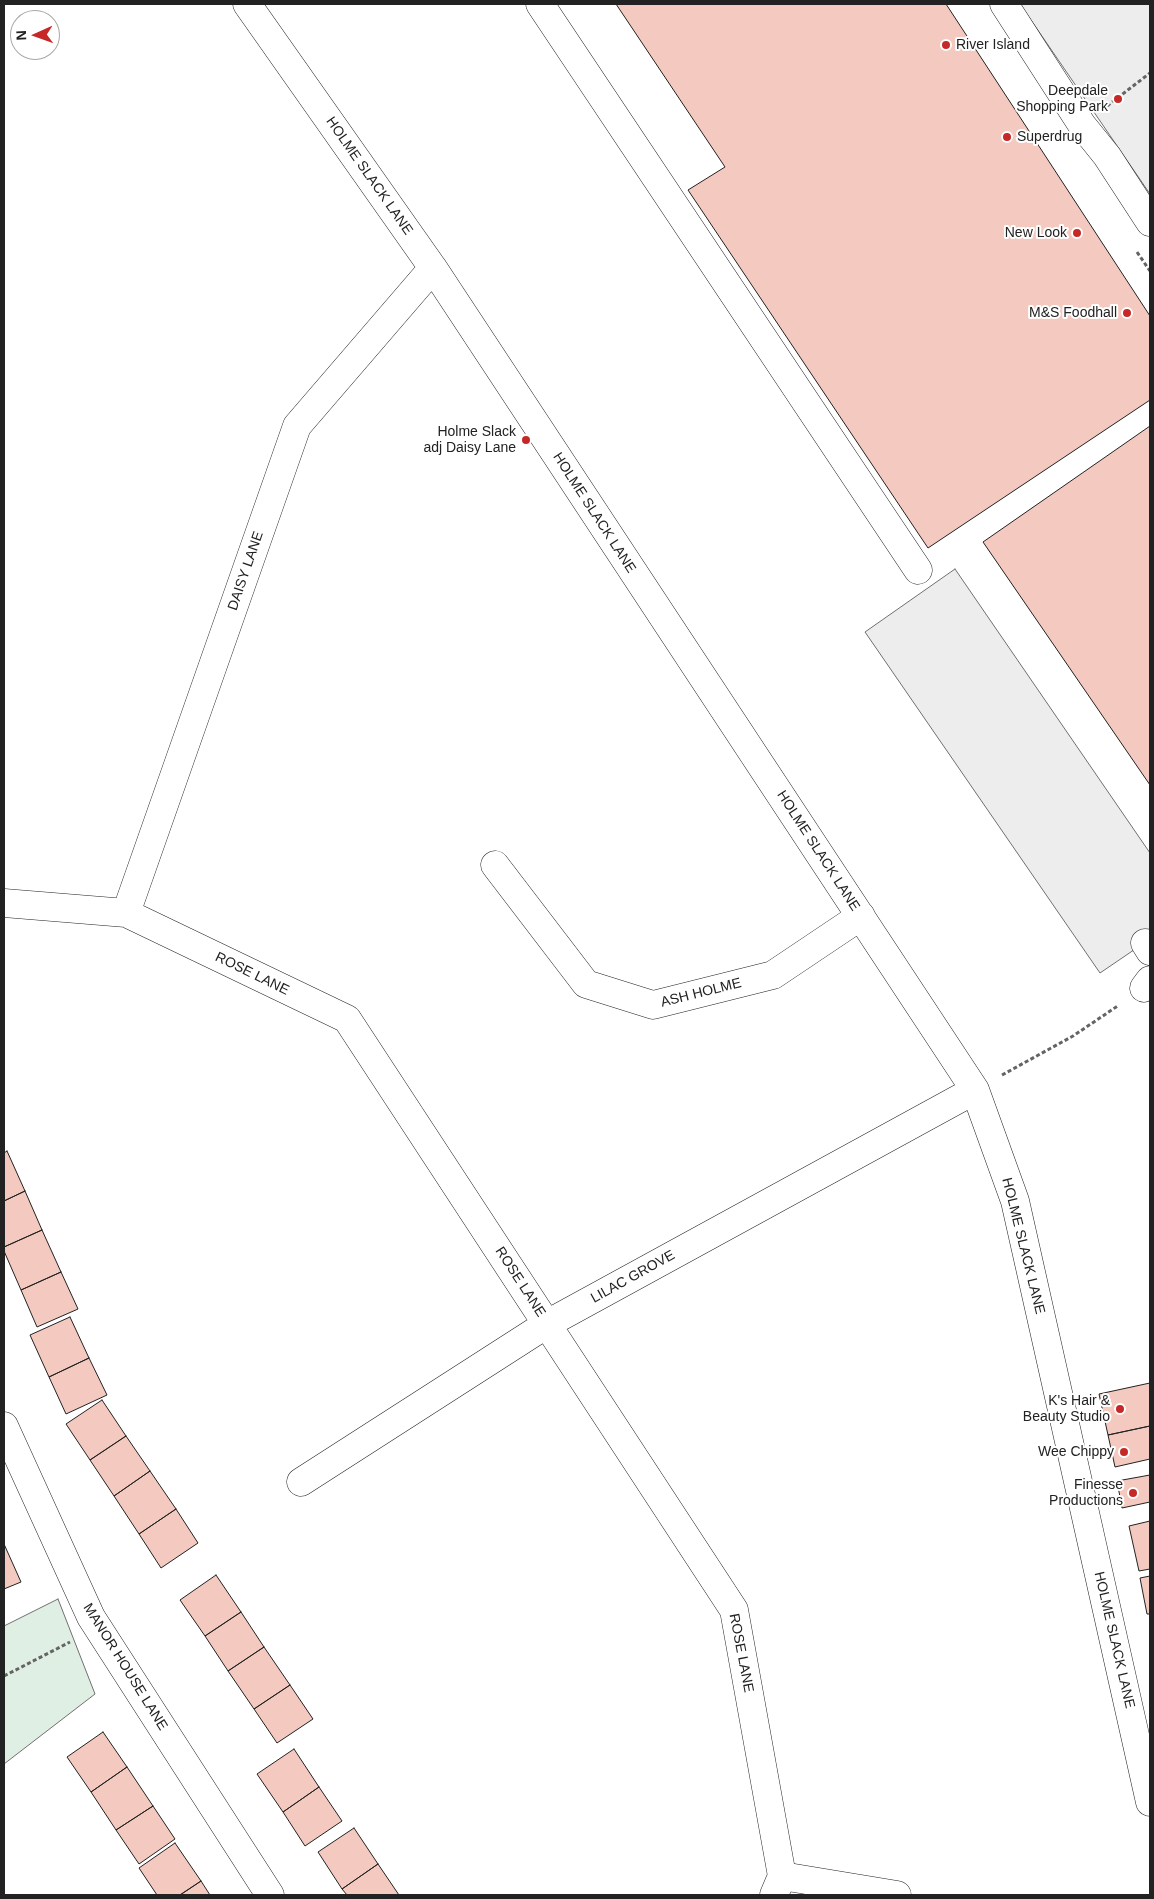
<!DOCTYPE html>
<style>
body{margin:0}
#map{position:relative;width:1154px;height:1899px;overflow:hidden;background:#fff;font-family:Helvetica,sans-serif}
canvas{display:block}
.frame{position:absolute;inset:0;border:5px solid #222;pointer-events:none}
.north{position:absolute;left:10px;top:10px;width:50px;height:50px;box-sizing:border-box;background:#fff;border:1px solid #a7a7a7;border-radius:50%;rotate:268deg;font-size:14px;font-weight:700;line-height:20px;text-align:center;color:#222}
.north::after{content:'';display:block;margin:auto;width:18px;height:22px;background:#c62828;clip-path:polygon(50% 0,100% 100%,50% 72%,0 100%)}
</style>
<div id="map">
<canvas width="1154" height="1899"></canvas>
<div class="frame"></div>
<div class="north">N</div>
</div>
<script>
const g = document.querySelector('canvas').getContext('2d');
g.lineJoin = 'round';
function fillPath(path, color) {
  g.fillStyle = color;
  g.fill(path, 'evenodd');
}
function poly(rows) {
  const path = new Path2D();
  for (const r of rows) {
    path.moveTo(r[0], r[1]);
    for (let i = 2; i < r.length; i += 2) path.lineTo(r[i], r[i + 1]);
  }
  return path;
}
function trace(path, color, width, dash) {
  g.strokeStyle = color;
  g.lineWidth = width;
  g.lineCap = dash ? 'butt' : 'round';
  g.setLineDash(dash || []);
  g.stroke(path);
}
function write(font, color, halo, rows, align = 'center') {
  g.font = font + ' Helvetica,sans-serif';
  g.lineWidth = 4;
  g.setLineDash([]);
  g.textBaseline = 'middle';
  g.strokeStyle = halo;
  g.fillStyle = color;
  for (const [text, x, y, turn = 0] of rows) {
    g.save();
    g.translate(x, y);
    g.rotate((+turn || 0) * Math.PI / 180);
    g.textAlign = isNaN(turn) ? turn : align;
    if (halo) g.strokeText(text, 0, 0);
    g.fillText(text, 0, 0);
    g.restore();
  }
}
const green = poly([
 [58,1599,95,1694,4,1764,4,1626,58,1599]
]);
fillPath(green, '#e0efe3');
trace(green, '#6f6f6f', 1);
const parking = poly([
 [1020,4,1150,4,1150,194,1020,4],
 [955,569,1150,853,1150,939,1100,973,865,632,955,569]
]);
fillPath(parking, '#ededed');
trace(parking, '#6f6f6f', 1);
const building = poly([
 [616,4,946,4,1150,316,1150,400,928,548,688,190,725,167,616,4],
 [1150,426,1150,785,983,542,1150,426],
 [7,1151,25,1191,4,1201,4,1153,7,1151],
 [25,1191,42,1230,4,1247,4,1201,25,1191],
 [42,1230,61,1272,21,1290,4,1251,4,1247,42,1230],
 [61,1272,78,1309,37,1327,21,1290,61,1272],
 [70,1317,89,1358,49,1377,30,1335,70,1317],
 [89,1358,107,1395,66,1414,49,1377,89,1358],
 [1150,1383,1150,1426,1108,1435,1099,1394,1150,1383],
 [102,1400,126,1436,90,1460,66,1424,102,1400],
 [1150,1426,1150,1459,1115,1467,1108,1435,1150,1426],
 [126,1436,150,1471,114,1496,90,1460,126,1436],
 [150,1471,176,1509,139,1534,114,1496,150,1471],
 [1150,1475,1150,1502,1122,1508,1117,1481,1150,1475],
 [176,1509,198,1543,161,1568,139,1534,176,1509],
 [1150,1521,1150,1569,1139,1571,1129,1526,1150,1521],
 [4,1544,21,1582,4,1589,4,1544],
 [216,1575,241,1612,205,1636,180,1600,216,1575],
 [1150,1576,1150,1614,1147,1614,1140,1578,1150,1576],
 [241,1612,264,1647,228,1671,205,1636,241,1612],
 [264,1647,290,1685,254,1709,228,1671,264,1647],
 [290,1685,313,1719,277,1743,254,1709,290,1685],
 [103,1732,127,1767,91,1792,67,1757,103,1732],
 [294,1749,319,1787,283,1812,257,1774,294,1749],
 [127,1767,153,1806,116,1830,91,1792,127,1767],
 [319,1787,342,1821,305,1846,283,1812,319,1787],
 [153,1806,175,1839,139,1864,116,1830,153,1806],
 [354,1828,378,1864,342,1889,318,1852,354,1828],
 [175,1843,201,1881,180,1895,157,1895,139,1868,175,1843],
 [378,1864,399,1895,347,1895,342,1889,378,1864],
 [201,1881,210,1895,180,1895,201,1881]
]);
fillPath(building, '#f3c9c0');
trace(building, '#222', 1);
const minor = poly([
 [247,4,433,268,975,1090,1015,1201,1150,1802],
 [540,4,918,570],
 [1004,4,1082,125,1107,156,1150,222],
 [495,865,586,984,653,1005,773,975,861,916],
 [4,903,126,913,347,1019,734,1610,782,1876,774,1895],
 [126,913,297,426,433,268],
 [1145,943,1150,951],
 [1144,988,1150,980],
 [4,1426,91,1617,270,1895],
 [301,1482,547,1324,975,1090],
 [782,1876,897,1895]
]);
trace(minor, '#222', 29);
trace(poly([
 [1107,106,1150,73],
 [1137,252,1150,271],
 [1002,1075,1073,1036,1119,1005],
 [4,1676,70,1642]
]), '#646464', 3, [4, 2.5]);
trace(minor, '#fff', 28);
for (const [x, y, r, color] of [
 [946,45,5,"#c62828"],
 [1118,99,5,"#c62828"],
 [1007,137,5,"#c62828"],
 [1077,233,5,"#c62828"],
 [1127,313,5,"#c62828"],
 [526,440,5,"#c62828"],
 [1120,1409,5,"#c62828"],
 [1124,1452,5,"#c62828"],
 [1133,1493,5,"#c62828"]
]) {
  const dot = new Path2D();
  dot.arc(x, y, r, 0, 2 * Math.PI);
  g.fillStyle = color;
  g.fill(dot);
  trace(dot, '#fff', 2);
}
write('14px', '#222', '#fff', [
 ["River Island",956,45,"left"],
 ["Deepdale",1108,91],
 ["Shopping Park",1108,107],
 ["Superdrug",1017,137,"left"],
 ["New Look",1067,233],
 ["M&S Foodhall",1117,313],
 ["Holme Slack",516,432],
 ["adj Daisy Lane",516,448],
 ["K's Hair &",1110,1401],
 ["Beauty Studio",1110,1417],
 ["Wee Chippy",1114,1452],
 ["Finesse",1123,1485],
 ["Productions",1123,1501]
], 'right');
write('14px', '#222', '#fff', [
 ["HOLME SLACK LANE",369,176,55],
 ["HOLME SLACK LANE",594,513,57],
 ["DAISY LANE",246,571,-71],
 ["HOLME SLACK LANE",818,851,57],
 ["ROSE LANE",252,974,26],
 ["ASH HOLME",701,993,-14],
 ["HOLME SLACK LANE",1023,1246,76],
 ["LILAC GROVE",633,1277,-29],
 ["ROSE LANE",520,1282,57],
 ["HOLME SLACK LANE",1114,1640,77],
 ["ROSE LANE",741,1653,79],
 ["MANOR HOUSE LANE",125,1667,58]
]);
</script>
